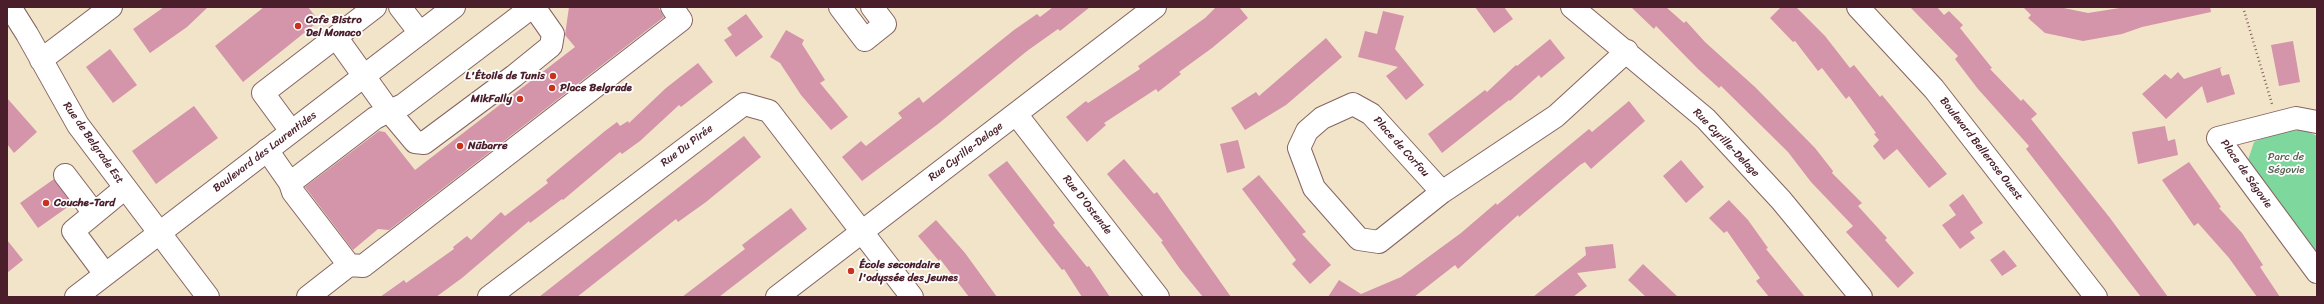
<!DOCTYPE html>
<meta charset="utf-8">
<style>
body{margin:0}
#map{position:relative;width:2324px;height:304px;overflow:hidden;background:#f2e4c9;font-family:Sriracha,sans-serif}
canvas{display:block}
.frame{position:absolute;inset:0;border:8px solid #4a1f2b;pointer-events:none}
</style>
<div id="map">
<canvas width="2324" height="304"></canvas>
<div class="frame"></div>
</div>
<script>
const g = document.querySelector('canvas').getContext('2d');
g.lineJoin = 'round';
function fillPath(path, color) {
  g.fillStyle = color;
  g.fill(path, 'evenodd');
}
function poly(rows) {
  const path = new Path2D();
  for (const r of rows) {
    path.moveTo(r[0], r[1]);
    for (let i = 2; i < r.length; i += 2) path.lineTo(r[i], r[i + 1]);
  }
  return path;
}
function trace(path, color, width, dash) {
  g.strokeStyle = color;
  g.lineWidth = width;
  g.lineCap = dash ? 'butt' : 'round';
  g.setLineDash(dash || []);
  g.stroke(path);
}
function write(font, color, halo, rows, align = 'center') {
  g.font = font + ' Sriracha,sans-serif';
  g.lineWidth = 3.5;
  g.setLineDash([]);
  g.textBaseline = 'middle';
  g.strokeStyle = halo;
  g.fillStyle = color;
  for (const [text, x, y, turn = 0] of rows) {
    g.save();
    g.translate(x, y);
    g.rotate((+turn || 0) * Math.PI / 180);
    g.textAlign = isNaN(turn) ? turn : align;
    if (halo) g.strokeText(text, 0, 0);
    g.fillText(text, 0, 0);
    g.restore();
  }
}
fillPath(poly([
 [2296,130,2305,130,2317,136,2317,253,2250,168,2248,160,2254,142,2265,137]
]), '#7ed79d');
fillPath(poly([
 [164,7,208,7,187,27,150,53,133,29],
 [264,7,308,7,319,21,243,82,215,46],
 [569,7,658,7,664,17,389,230,378,229,353,250,305,187,379,131,385,132,415,170,575,47,565,35],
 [1053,7,1090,7,1060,31,1058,29,1027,51,938,124,862,181,842,157,861,141,866,146,902,118,898,113,919,97,923,103,1014,30,1037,14,1040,17],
 [1216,7,1239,7,1248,18,1212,48,1179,72,1181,74,1158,92,1156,89,1104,123,1106,125,1087,142,1066,117,1086,101,1088,103,1140,69,1138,66,1205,18],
 [1475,7,1504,7,1513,19,1494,33],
 [1631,7,1666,7,1684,23,1686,21,1705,42,1755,87,1815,148,1833,171,1832,173,1862,203,1858,206,1887,238,1885,240,1914,273,1898,288,1846,232,1853,226,1811,182,1788,152,1721,86,1719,88,1698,69,1656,26,1654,29],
 [1781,7,1796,7,1825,36,1850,68,1854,65,1880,97,1882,95,1947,174,1929,188,1897,149,1884,160,1873,146,1879,140,1874,134,1876,133,1849,96,1846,99,1822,68,1818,71,1795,41,1793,42,1770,18],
 [1910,7,1937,7,1944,15,1949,11,1963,25,1960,28,1992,68,1990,69,2021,101,2023,99,2037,114,2031,119,2110,218,2168,297,2141,297,2026,149,2029,146,1978,89,1955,59,1958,56],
 [2023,7,2059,7,2088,13,2126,7,2210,7,2211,12,2142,27,2122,34,2083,41,2045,33,2028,18,2031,15],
 [1383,11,1404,16,1395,49,1424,85,1406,100,1386,76,1398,67,1358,57,1365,31,1377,34],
 [746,14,763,37,736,57,724,40,732,35,727,28],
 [786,30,804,40,802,44,825,80,820,83,848,117,831,130,801,95,780,63,770,57],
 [1326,38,1342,57,1286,105,1245,130,1231,108,1256,92,1259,96],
 [1550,39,1565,58,1541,78,1539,75,1510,101,1509,100,1442,153,1428,134,1485,90,1487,92,1516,65,1517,66],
 [2293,41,2300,82,2279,86,2271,45],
 [110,49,137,85,113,103,86,67],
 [698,63,713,82,681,107,679,105,640,141,622,154,620,152,563,200,562,199,530,223,529,221,462,278,436,297,380,297,404,280,406,283,454,249,453,247,467,236,471,240,501,212,505,216,548,183,546,180,605,131,617,122,620,126,628,121,629,123,666,88],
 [2222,67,2220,69,2222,76,2229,74,2235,94,2207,103,2202,86,2166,119,2142,94,2165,74,2171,79,2178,72,2184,79],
 [7,98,37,132,14,153,7,144],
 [1629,101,1645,121,1591,169,1585,162,1580,165,1519,217,1518,215,1458,269,1455,265,1414,297,1328,297,1339,280,1361,294,1401,277,1461,233,1496,203,1497,205,1589,129,1592,132],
 [194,106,218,138,156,184,132,151],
 [2165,126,2168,141,2175,139,2178,155,2138,164,2132,132],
 [744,136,761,157,706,202,678,222,676,219,577,297,539,297],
 [1238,140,1245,168,1227,173,1220,144],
 [1124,159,1154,194,1157,192,1231,297,1203,297,1180,269,1161,242,1163,241,1107,174],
 [1681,160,1704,187,1686,203,1663,176],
 [1007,161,1055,223,1053,225,1087,267,1089,266,1110,297,1082,297,1064,269,1062,270,1043,246,988,175],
 [2189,162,2221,207,2219,208,2242,233,2263,265,2260,267,2280,297,2257,297,2229,258,2198,223,2194,226,2162,180],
 [1259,175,1306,232,1302,234,1331,265,1310,284,1292,264,1296,260,1242,189],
 [54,179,72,204,38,228,20,203],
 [1963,194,1983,223,1970,232,1975,238,1960,249,1942,225,1956,215,1949,205],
 [1729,200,1748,220,1768,248,1766,249,1805,297,1769,297,1756,281,1760,278,1727,231,1724,233,1709,218],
 [791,208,807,229,719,297,682,297,745,249,742,245],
 [936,220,965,253,997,297,969,297,940,259,939,261,918,236],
 [7,240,23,260,7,273],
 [1613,244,1616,268,1577,273,1587,286,1573,297,1533,297,1586,255,1585,247],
 [2004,250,2017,266,2002,276,1990,260],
 [1643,264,1678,297,1646,297,1628,280]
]), '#d494a9');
const minor = poly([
 [10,7,27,34,78,125,208,297],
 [400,7,420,33],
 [840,7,865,40,885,24,872,7],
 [1572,7,1706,119,1781,200,1861,297],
 [1858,7,1934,89,2096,297],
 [336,37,389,111,403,105,532,7],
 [41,60,111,7],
 [1016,114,1158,297],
 [2317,122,2296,118,2218,138,2317,272],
 [291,131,263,93,375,7],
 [267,150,290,183,375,118,389,111,415,142,424,143,514,76,551,46,553,34,534,7],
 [65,175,94,213],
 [290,183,293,192,349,265,308,297],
 [1442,192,1371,114,1353,104,1322,118,1307,131,1299,148,1314,188,1359,239,1379,242,1442,192,1556,116,1627,51],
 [349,265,363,266,681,20,672,7],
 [105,274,73,231,125,188],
 [489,297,744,104,769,111,912,297],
 [777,297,1155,7]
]);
const major = poly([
 [76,297,454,7]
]);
trace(minor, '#856462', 24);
trace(major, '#856462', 24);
trace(poly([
 [2243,7,2272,104]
]), '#856462', 2.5, [1, 3]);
trace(minor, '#fff', 22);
trace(major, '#fff', 22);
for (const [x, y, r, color] of [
 [298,26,4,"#c8321e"],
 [553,76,4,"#c8321e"],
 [552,88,4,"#c8321e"],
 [520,99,4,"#c8321e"],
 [460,146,4,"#c8321e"],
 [46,203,4,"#c8321e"],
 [851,271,4,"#c8321e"]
]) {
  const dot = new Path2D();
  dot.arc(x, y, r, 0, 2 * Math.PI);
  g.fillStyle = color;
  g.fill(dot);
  trace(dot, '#fff', 1.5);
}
write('bold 11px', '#4a1f2b', '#fff', [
 ["Cafe Bistro",306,20],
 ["Del Monaco",306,33],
 ["L'Étoile de Tunis",545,76,"right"],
 ["Place Belgrade",560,88],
 ["MikFally",512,99,"right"],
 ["Nūbarre",468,146],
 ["Couche-Tard",54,203],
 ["École secondaire",859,265],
 ["l'odyssée des jeunes",859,278]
], 'left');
write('11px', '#4a1f2b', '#fff', [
 ["Rue de Belgrade Est",93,143,55],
 ["Rue Cyrille-Delage",1726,143,46],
 ["Rue Du Pirée",687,146,-37],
 ["Place de Corfou",1401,147,48],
 ["Boulevard Bellerose Ouest",1981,149,52],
 ["Boulevard des Laurentides",265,152,-37],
 ["Rue Cyrille-Delage",966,152,-37],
 ["Place de Ségovie",2246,174,55],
 ["Rue D'Ostende",1087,205,52]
]);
write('11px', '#5c5f53', '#fff', [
 ["Parc de",2286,157],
 ["Ségovie",2286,170]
]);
</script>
